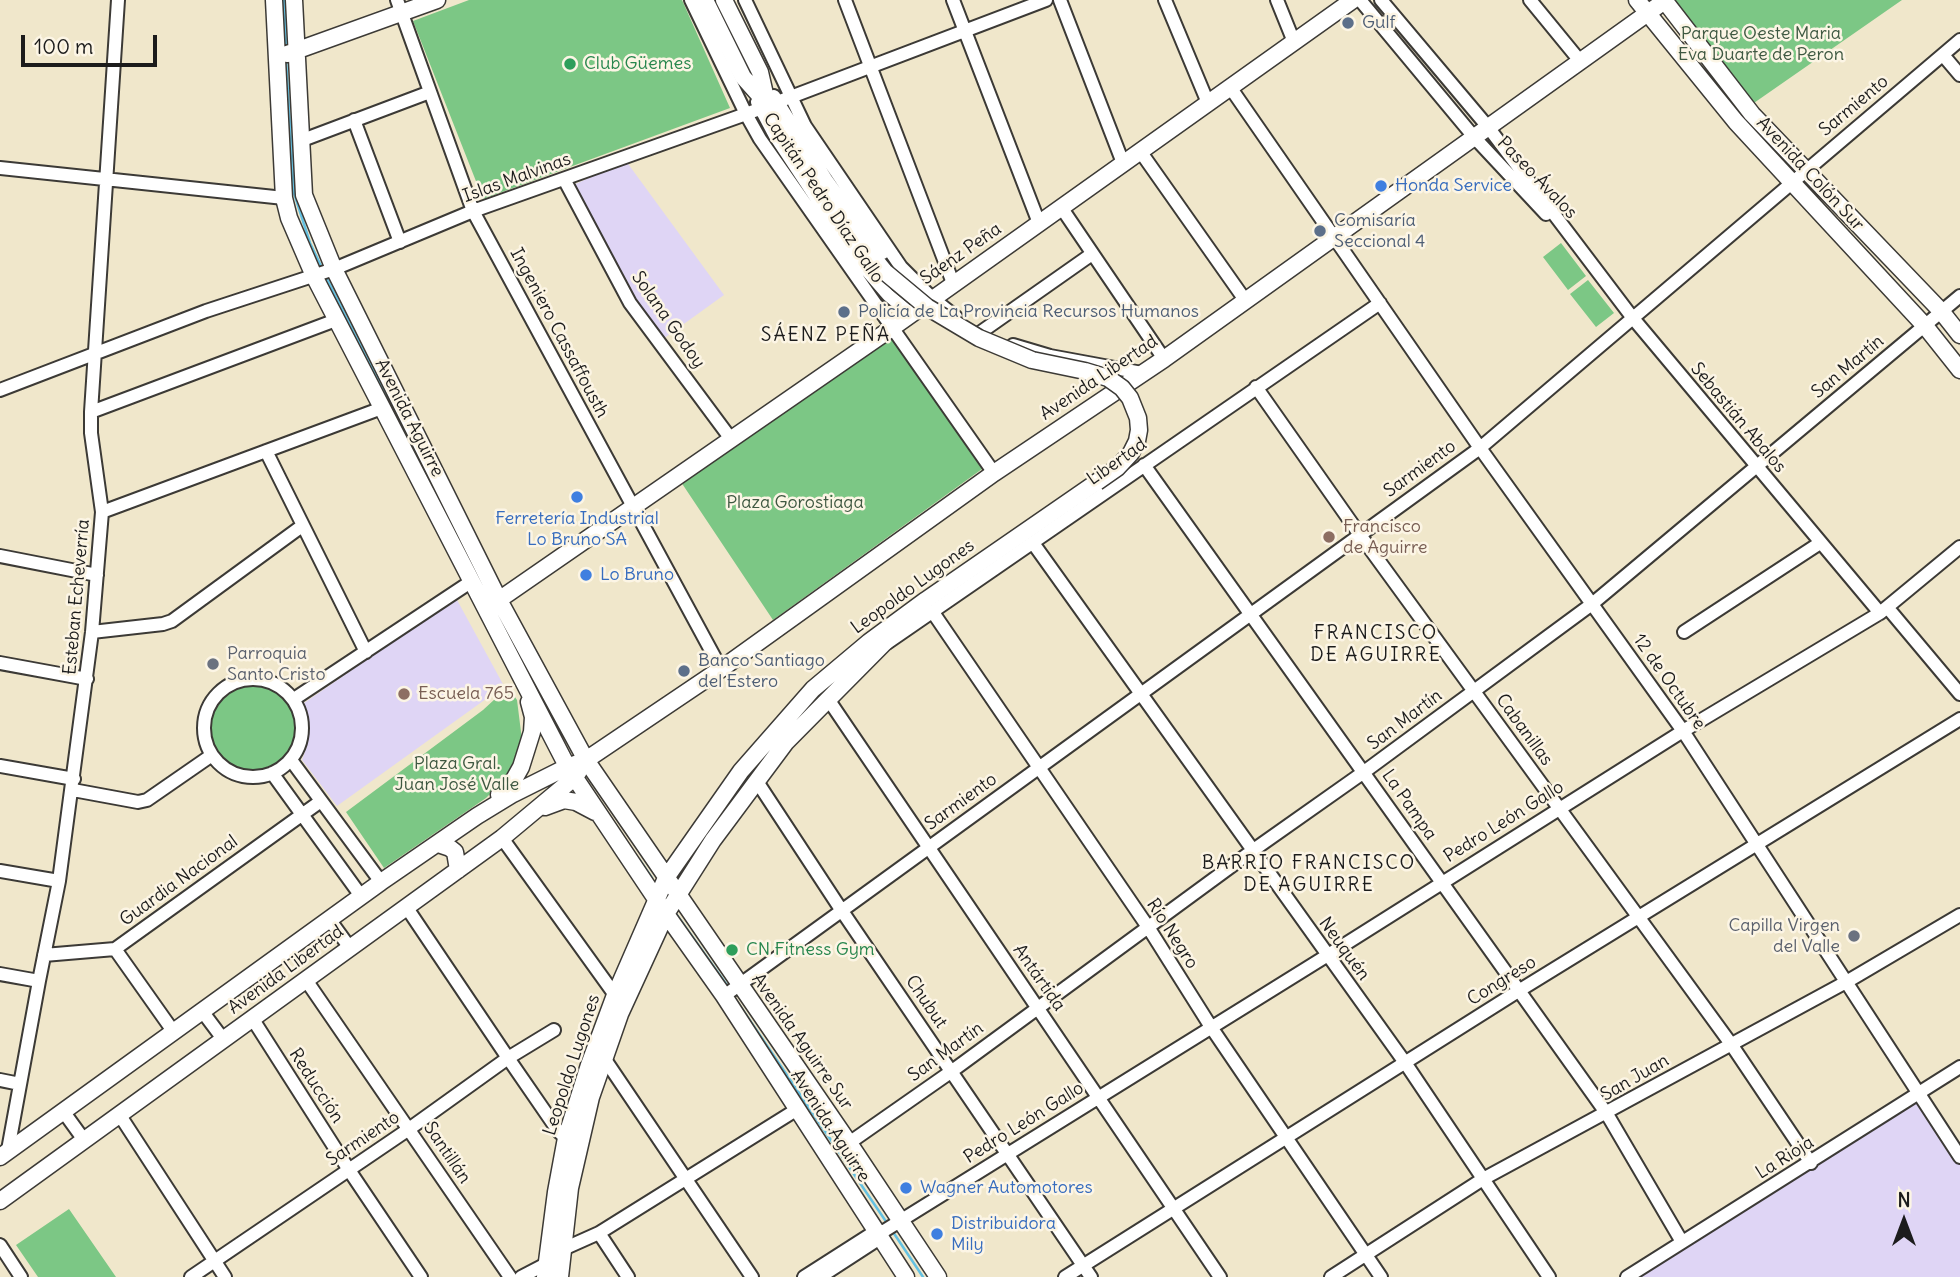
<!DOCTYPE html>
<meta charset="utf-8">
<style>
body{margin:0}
#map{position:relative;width:1960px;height:1277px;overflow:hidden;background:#f0e7cb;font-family:Delius,sans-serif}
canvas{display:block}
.north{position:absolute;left:1869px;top:1186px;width:70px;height:70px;-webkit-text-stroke:5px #fcf5e5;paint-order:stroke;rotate:0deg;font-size:19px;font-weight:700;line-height:28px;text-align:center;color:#1c1c1c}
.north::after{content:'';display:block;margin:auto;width:24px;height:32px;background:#1c1c1c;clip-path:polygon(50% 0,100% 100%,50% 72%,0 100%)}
.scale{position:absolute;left:21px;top:35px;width:136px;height:32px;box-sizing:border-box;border:4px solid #1c1c1c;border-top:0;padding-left:9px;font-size:21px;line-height:24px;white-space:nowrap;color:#1c1c1c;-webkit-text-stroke:5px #fcf5e5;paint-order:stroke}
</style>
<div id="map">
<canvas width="1960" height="1277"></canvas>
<div class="north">N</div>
<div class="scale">100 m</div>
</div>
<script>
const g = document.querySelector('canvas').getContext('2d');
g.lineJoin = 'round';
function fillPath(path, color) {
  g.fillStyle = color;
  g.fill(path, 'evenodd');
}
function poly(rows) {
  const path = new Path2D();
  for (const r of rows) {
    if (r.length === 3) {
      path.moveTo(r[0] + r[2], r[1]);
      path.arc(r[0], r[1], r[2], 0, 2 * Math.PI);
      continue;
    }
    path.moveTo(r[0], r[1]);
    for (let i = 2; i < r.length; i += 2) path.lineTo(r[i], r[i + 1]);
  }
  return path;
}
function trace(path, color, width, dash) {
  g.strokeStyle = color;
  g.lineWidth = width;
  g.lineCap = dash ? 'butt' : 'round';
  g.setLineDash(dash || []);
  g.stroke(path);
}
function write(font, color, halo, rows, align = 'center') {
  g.font = font + ' Delius,sans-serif';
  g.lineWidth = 5;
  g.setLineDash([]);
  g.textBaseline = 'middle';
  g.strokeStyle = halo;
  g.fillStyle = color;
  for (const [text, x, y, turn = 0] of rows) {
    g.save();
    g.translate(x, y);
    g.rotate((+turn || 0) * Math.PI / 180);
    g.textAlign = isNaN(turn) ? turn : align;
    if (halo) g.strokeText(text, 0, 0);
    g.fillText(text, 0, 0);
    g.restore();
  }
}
fillPath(poly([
 [626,161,724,295,663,339,619,273,571,186],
 [456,598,504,686,337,806,302,760,307,746,307,713,304,703],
 [1919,1093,1960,1157,1960,1277,1627,1277]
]), '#dfd5f5');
fillPath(poly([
 [469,0,682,0,730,108,483,199,413,21],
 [1672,0,1902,0,1751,105],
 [1561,243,1586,276,1568,290,1543,257],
 [1588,280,1614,313,1596,327,1570,294],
 [891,336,982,469,773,620,681,482],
 [254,728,43],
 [508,687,517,700,522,740,512,772,486,798,384,868,346,812,483,710],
 [69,1209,116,1277,38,1277,16,1245]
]), '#7cc785');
trace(poly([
 [284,0,286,49],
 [286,59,294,193,310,243,322,268],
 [326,277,436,496],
 [505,627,522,662],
 [639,859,652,878],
 [674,911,729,988],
 [732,994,887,1223],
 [893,1232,923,1277]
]), '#64c1e2', 2.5);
const minor = poly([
 [397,0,473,211,721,669],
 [691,0,746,114,760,139,994,473],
 [745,0,805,126,901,267,932,298,956,317],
 [845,0,953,283],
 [953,0,1039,223],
 [1060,0,1123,163],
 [1165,0,1208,103],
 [1277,0,1294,42],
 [1360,0,1474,137,1546,214],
 [1381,0,1488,127,1632,317,1880,613],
 [1530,0,1580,61],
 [1943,55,1960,75],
 [1230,87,1480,448,1683,731,1960,1157],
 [774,96,826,179,867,236,883,253],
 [757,102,775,136,855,257,888,295,911,314],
 [354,120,400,242],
 [300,141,430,92],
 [1140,151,1245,300],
 [0,168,284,198],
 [564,179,630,303,731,439],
 [1061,207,1164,359],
 [981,332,1092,254],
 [1013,345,1050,356,1142,373],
 [1256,387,1360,535,1731,1044,1811,1163],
 [0,390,206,311,334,269,473,211,746,114,1046,0],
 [91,412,336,320],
 [266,451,366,652],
 [1144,465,1607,1114,1682,1242],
 [102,512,382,408],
 [1033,543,1406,1064,1549,1277],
 [0,556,97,575],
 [1887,607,1960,694],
 [932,611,1148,927,1211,1027,1381,1277],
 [92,632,163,624,172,621,302,526],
 [1684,632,1820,543],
 [887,643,1380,303],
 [0,663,87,679],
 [253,728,49],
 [294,699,472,581],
 [828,699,1220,1277],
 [291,760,381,882],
 [0,766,74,779],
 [272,773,361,896],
 [756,780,842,911,1091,1277],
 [73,790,138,802,147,800,212,755],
 [502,838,615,995],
 [0,871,59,881],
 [407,908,508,1058,559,1132,566,1138],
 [329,919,350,948],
 [115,949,173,1031],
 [44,955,115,949,321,801],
 [0,974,39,981],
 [306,980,510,1277],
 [724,996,1480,448,1960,40],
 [202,1011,223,1039],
 [252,1018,349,1170,421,1277],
 [604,1058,752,1277],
 [0,1080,20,1084],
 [63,1111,84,1140],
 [119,1114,225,1277],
 [849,1143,952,1071,1252,851,1364,772,1592,604,1960,296],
 [8,1150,39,981,59,881,92,632,102,512,91,433,91,412,118,0],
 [599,1233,628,1277],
 [0,1245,21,1277],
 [561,1250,599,1233,796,1110],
 [191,1277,409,1129,508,1058,554,1030],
 [521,1277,546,1264],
 [804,1277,876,1231,884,1231],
 [820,1277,880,1238,884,1231,900,1221,1328,955,1683,731,1880,613,1960,547],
 [1065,1277,1520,990,1960,719],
 [1331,1277,1483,1179,1848,981,1960,915],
 [1627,1277,1960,1067]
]);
const major = poly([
 [274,0,284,198,289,218,314,276,567,766,666,914,724,996,906,1277],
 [294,0,304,195,334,269,499,600,586,760,849,1143,938,1277],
 [705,0,743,77,768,105,792,148,822,193,885,272],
 [724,0,760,72,767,103],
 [1637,0,1736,122,1925,326,1960,370],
 [1664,0,1752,114,1941,311,1960,335],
 [287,54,437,0],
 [490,606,892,328,1353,0],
 [499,795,512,783,521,767,527,748,532,732,533,717,529,702],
 [545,807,564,800,576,802,595,812],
 [438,844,450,848,455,852,458,870],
 [0,1157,381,882,477,816,513,794,567,767,586,760,721,669,994,473,1164,359,1666,0],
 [0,1201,502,838,574,778,579,771],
 [545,1277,556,1192,566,1138,589,1065,615,995,666,878,741,771,813,689,869,642,926,600,1097,482],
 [560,1277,570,1188,591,1097,620,1014,666,914,713,840,786,742,893,634]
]);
trace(minor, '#3c3a36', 16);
trace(major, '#3c3a36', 19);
trace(minor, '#fff', 12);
trace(major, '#fff', 16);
const majorBridge = poly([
 [885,272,927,307,979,338,1032,360,1085,371,1108,378,1122,388,1130,398,1138,418,1139,430,1137,441,1131,453,1117,468,1097,482]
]);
trace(majorBridge, '#3c3a36', 19, []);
trace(majorBridge, '#fff', 16);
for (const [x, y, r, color] of [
 [1348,23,7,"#5c6f8a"],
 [570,64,7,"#2e9e5b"],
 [1381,186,7,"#3f7fe0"],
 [1320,231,7,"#5c6f8a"],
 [844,312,7,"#5c6f8a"],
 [577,497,7,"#3f7fe0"],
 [1329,537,7,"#8d6e63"],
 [586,575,7,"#3f7fe0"],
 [213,664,7,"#6b7280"],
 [684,671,7,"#5c6f8a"],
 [404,694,7,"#8d6e63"],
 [1854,936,7,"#6b7280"],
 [732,950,7,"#2e9e5b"],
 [906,1188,7,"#3f7fe0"],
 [937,1234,7,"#3f7fe0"]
]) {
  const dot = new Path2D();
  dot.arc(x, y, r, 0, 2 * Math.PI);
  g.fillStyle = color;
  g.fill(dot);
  trace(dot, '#fcf5e5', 2.5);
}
write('18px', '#4e5e75', '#fcf5e5', [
 ["Gulf",1362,23],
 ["Comisaría",1334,221],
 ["Seccional 4",1334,242],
 ["Policía de La Provincia Recursos Humanos",858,312],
 ["Banco Santiago",698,661],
 ["del Estero",698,682]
], 'left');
write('18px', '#3e5841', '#fcf5e5', [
 ["Parque Oeste Maria",1761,34],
 ["Eva Duarte de Peron",1761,55],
 ["Plaza Gorostiaga",795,503],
 ["Plaza Gral.",457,764],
 ["Juan José Valle",457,785]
]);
write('18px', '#27864d', '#fcf5e5', [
 ["Club Güemes",584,64],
 ["CN Fitness Gym",746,950]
], 'left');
write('18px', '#1c1c1c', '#fcf5e5', [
 ["Sarmiento",1854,106,-40],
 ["Avenida Colón Sur",1810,174,47],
 ["Islas Malvinas",517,178,-20],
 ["Paseo Ávalos",1537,178,46],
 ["Capitán Pedro Díaz Gallo",823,198,56],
 ["Sáenz Peña",961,254,-35],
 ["Solana Godoy",668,320,55],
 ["Ingeniero Cassaffousth",559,333,62],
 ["San Martín",1848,367,-40],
 ["Avenida Libertad",1099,378,-34],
 ["Avenida Aguirre",409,418,63],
 ["Sebastián Abalos",1738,418,50],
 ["Libertad",1117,462,-35],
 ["Sarmiento",1420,469,-36],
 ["Leopoldo Lugones",913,587,-36],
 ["Esteban Echeverría",77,597,-85],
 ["12 de Octubre",1669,682,55],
 ["San Martín",1405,720,-37],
 ["Cabanillas",1524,730,54],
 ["Sarmiento",961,802,-36],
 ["La Pampa",1409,805,55],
 ["Pedro León Gallo",1504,822,-32],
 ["Guardia Nacional",179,881,-36],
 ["Río Negro",1172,934,57],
 ["Neuquén",1344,949,54],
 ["Avenida Libertad",286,970,-36],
 ["Antártida",1039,978,55],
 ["Congreso",1502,981,-32],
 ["Chubut",926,1002,56],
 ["Avenida Aguirre Sur",802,1042,55],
 ["San Martín",946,1052,-36],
 ["Leopoldo Lugones",572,1065,-72],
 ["San Juan",1635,1078,-30],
 ["Reducción",316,1086,57],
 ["Pedro León Gallo",1024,1123,-32],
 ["Avenida Aguirre",830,1126,57],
 ["Sarmiento",363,1139,-34],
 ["Santillán",447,1153,56],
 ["La Rioja",1785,1158,-32]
]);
write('18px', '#366cbe', '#fcf5e5', [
 ["Honda Service",1395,186],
 ["Ferretería Industrial",577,519,"center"],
 ["Lo Bruno SA",577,540,"center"],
 ["Lo Bruno",600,575],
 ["Wagner Automotores",920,1188],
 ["Distribuidora",951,1224],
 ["Mily",951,1245]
], 'left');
write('18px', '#785e54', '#fcf5e5', [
 ["Francisco",1343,527],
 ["de Aguirre",1343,548],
 ["Escuela 765",418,694]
], 'left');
write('18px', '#5b616d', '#fcf5e5', [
 ["Parroquia",227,654],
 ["Santo Cristo",227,675],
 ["Capilla Virgen",1840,926,"right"],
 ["del Valle",1840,947,"right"]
], 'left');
g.letterSpacing = '2px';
write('19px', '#1c1c1c', '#fcf5e5', [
 ["SÁENZ PEÑA",826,336],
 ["FRANCISCO",1376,634],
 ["DE AGUIRRE",1376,656],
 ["BARRIO FRANCISCO",1309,864],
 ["DE AGUIRRE",1309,886]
]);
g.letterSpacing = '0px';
</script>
